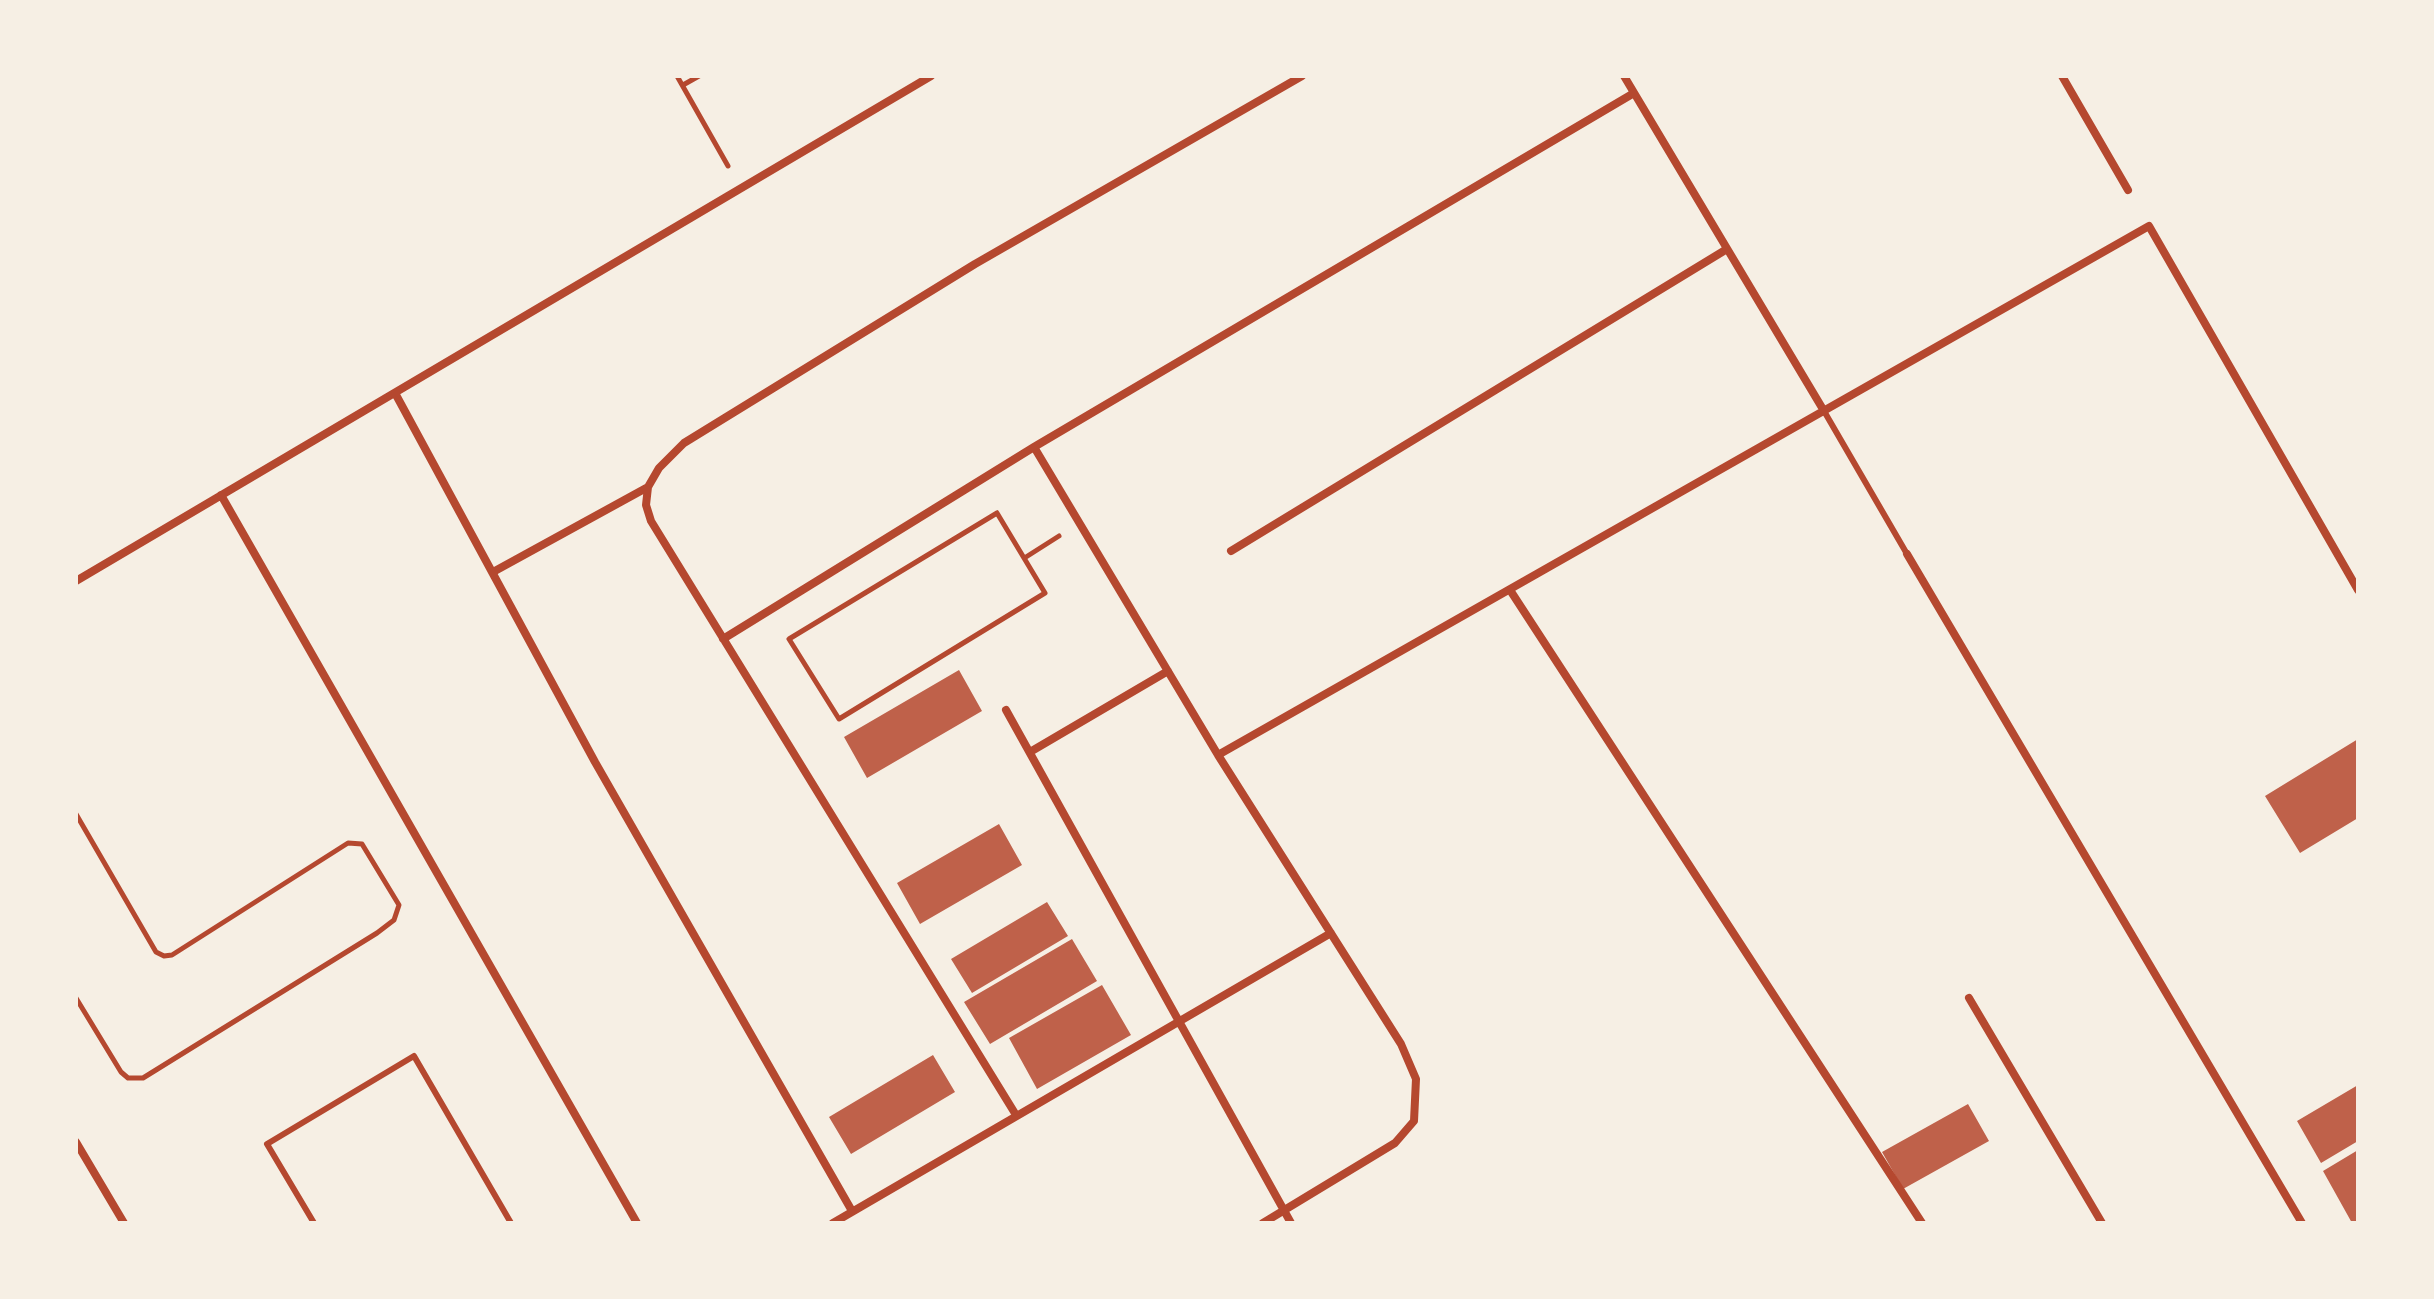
<!DOCTYPE html>
<style>
body{margin:0}
#map{position:relative;width:2434px;height:1299px;overflow:hidden;background:#f6efe4;font-family:"IBM Plex Serif",serif}
canvas{display:block}
.frame{position:absolute;inset:0;border:78px solid #f6efe4;pointer-events:none}
</style>
<div id="map">
<canvas width="2434" height="1299"></canvas>
<div class="frame"></div>
</div>
<script>
const g = document.querySelector('canvas').getContext('2d');
g.lineJoin = 'round';
function fillPath(path, color) {
  g.fillStyle = color;
  g.fill(path, 'evenodd');
}
function poly(rows) {
  const path = new Path2D();
  for (const r of rows) {
    path.moveTo(r[0], r[1]);
    for (let i = 2; i < r.length; i += 2) path.lineTo(r[i], r[i + 1]);
  }
  return path;
}
function trace(path, color, width, dash) {
  g.strokeStyle = color;
  g.lineWidth = width;
  g.lineCap = dash ? 'butt' : 'round';
  g.setLineDash(dash || []);
  g.stroke(path);
}
fillPath(poly([
 [959,670,982,711,867,778,844,737],
 [2358,739,2358,818,2300,853,2265,796],
 [999,824,1022,865,920,924,897,883],
 [1047,902,1068,936,972,993,951,959],
 [1072,939,1097,981,990,1044,964,1002],
 [1102,985,1131,1035,1037,1089,1009,1038],
 [933,1055,955,1092,851,1154,829,1117],
 [2358,1085,2358,1141,2321,1163,2297,1121],
 [1968,1104,1989,1141,1903,1189,1882,1152],
 [2358,1150,2358,1222,2352,1223,2323,1171]
]), '#bf614a');
trace(poly([
 [677,76,728,166],
 [683,85,699,76],
 [997,513,1045,593,839,719,789,639,997,513],
 [1026,557,1059,536],
 [76,814,156,952,164,956,172,955,348,843,362,844,399,905,394,920,377,933,143,1078,128,1078,121,1072,76,998]
]), '#b5482f', 5);
trace(poly([
 [1824,411,1907,554],
 [314,1223,267,1144,414,1056,511,1223]
]), '#b5482f', 6);
trace(poly([
 [1624,76,1824,411],
 [2062,76,2128,190],
 [395,393,595,762,852,1211],
 [1034,447,1218,755,1401,1044,1416,1079,1414,1121,1395,1143,1263,1223],
 [221,495,637,1223],
 [1231,551,1727,249],
 [1907,554,2302,1223],
 [493,572,648,487],
 [76,581,931,76],
 [1510,590,1922,1223],
 [723,639,1034,447,1634,93],
 [1006,710,1291,1223],
 [1030,752,1168,671],
 [1218,755,2149,226,2358,590],
 [1969,998,2102,1223],
 [1016,1115,651,521,646,505,648,487,659,468,684,443,975,264,1302,76],
 [76,1142,124,1223],
 [833,1223,1331,933]
]), '#b5482f', 8);
</script>
